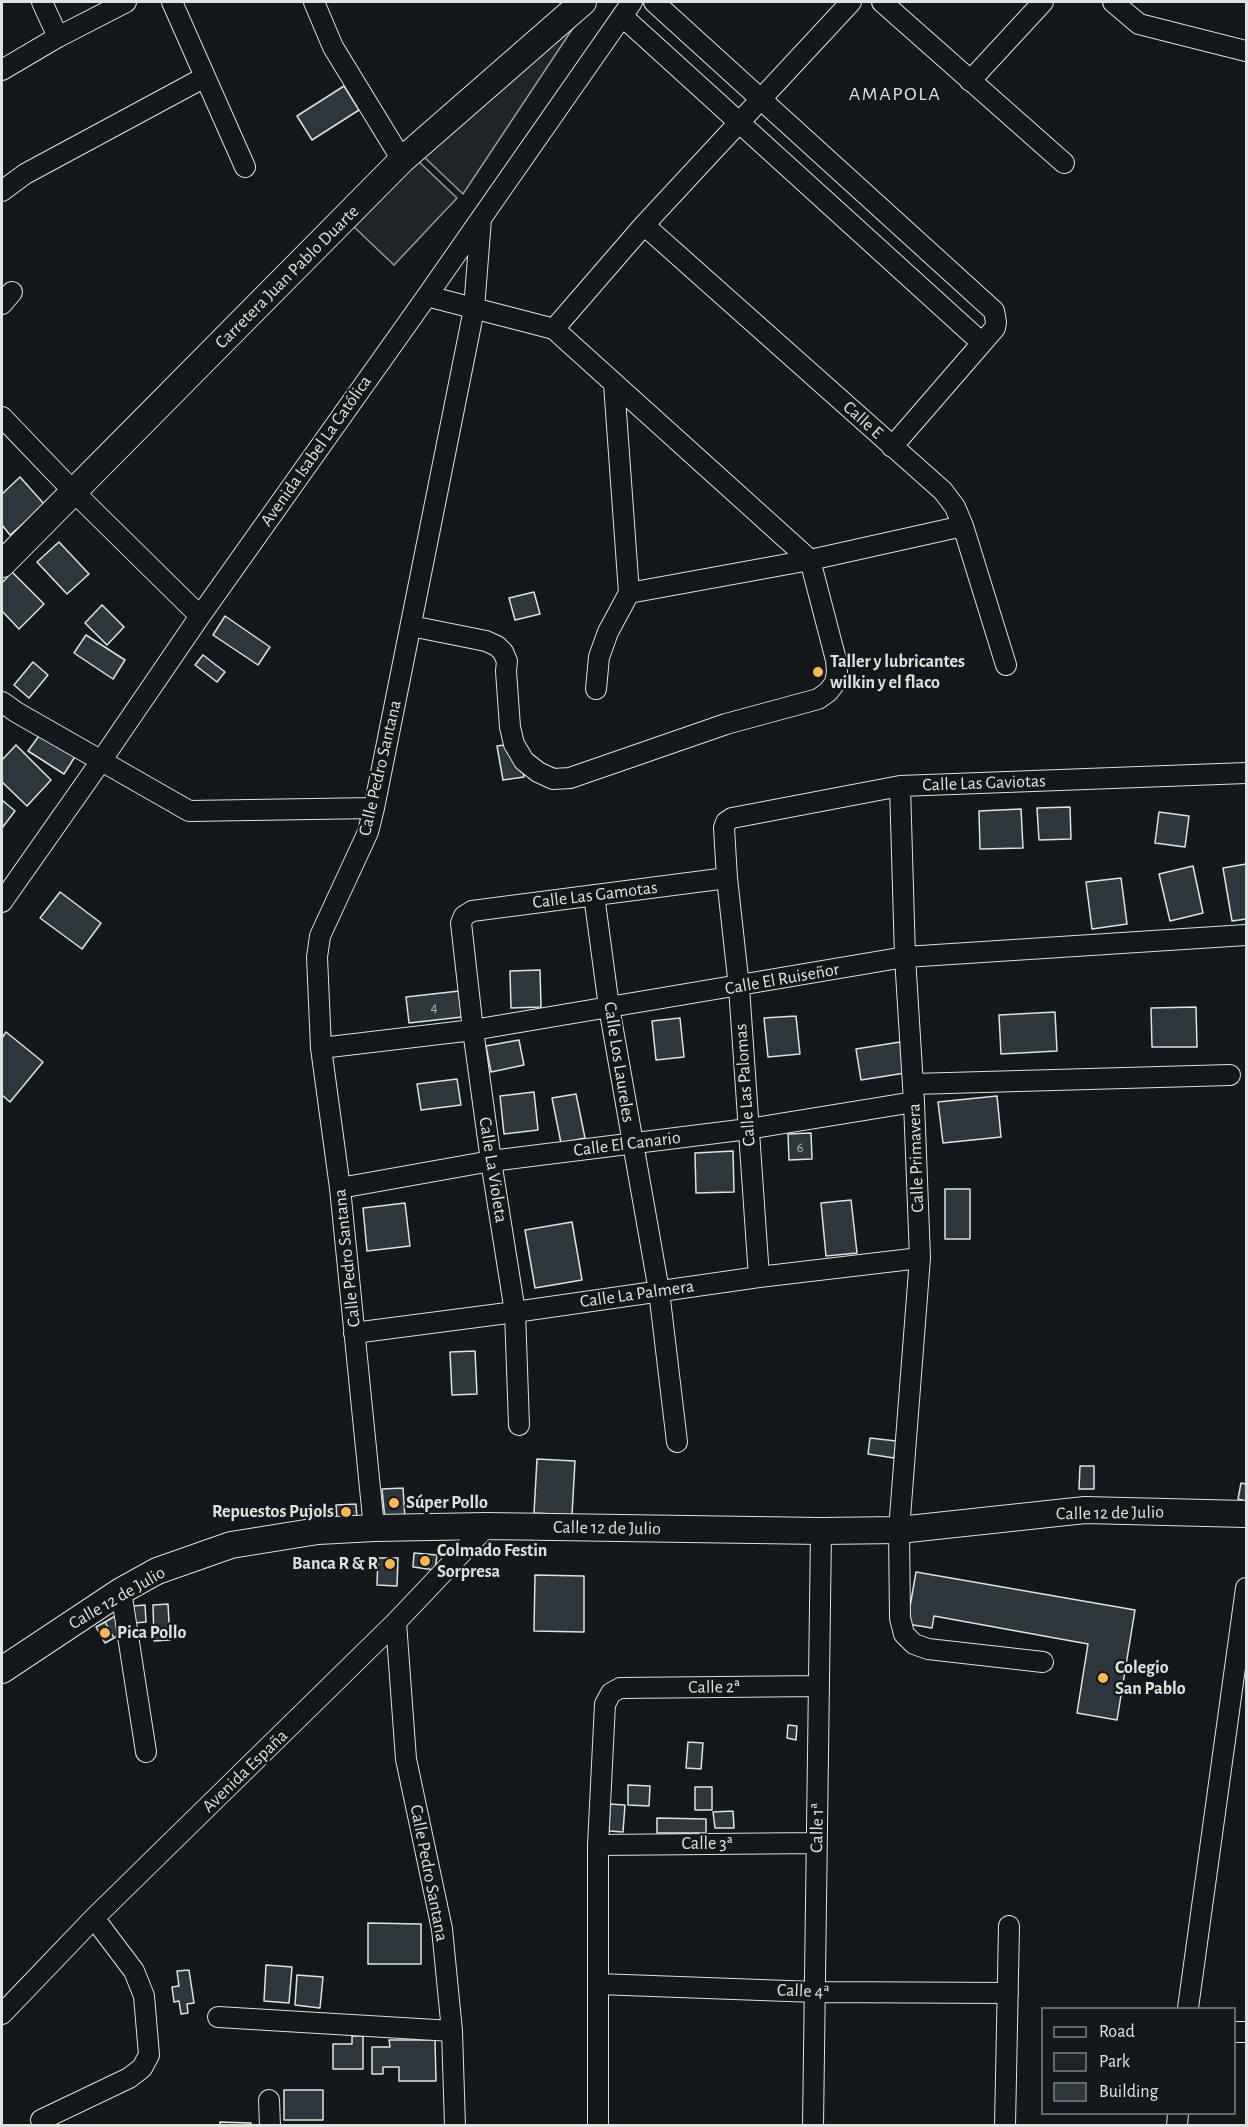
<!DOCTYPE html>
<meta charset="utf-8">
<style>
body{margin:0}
#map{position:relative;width:1248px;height:2127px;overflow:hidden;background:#14181c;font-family:"Alegreya Sans",sans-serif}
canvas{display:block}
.frame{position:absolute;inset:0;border:3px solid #d8e6dc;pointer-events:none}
.legend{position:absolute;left:1041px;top:2007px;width:195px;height:108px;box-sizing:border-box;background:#14181c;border:2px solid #626a69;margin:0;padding:8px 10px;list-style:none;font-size:18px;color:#d8e6dc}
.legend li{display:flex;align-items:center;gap:12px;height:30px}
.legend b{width:30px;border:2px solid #626a69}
</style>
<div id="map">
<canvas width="1248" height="2127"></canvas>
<div class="frame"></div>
<ul class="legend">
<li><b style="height:8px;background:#14181c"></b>Road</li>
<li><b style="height:16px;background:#202428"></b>Park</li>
<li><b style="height:16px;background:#2c363c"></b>Building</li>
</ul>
</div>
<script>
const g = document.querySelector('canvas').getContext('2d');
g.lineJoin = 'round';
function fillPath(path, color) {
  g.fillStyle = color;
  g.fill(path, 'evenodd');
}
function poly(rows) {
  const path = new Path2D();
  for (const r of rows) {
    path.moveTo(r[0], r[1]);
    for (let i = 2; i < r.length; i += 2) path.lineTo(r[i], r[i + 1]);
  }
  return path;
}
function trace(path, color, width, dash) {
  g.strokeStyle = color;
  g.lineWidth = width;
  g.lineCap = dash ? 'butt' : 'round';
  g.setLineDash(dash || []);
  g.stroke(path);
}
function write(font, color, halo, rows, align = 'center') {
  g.font = font + ' "Alegreya Sans",sans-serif';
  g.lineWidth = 4.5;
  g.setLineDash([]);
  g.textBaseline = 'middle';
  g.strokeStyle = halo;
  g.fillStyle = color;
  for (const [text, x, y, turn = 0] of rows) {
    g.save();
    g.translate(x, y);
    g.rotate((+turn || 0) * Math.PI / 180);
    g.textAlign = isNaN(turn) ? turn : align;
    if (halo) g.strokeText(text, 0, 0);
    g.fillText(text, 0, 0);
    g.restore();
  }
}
const green = poly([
 [589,4,463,194,421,154,589,4],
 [417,160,457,198,394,265,354,227,417,160]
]);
fillPath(green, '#202428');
trace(green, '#939e99', 1.5);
const building = poly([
 [344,86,359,110,312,140,297,116,344,86],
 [20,477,45,505,10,535,2,525,2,494,20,477],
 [59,542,89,574,67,594,37,562,59,542],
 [12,572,44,604,19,629,2,611,2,583,12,572],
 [534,592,540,614,515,620,509,598,534,592],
 [102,605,124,627,107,645,85,623,102,605],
 [225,616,270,647,258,665,213,635,225,616],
 [86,635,125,660,113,679,74,653,86,635],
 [203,655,225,672,217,682,195,665,203,655],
 [33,662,48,675,29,698,14,685,33,662],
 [41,733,76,755,64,774,28,751,41,733],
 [518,743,524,777,503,780,497,746,518,743],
 [16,745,51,780,27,806,2,782,2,760,16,745],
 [2,800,15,811,2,828,2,800],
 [1070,807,1071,839,1039,840,1037,808,1070,807],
 [1021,809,1023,848,980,849,979,811,1021,809],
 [1159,812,1189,816,1185,847,1155,843,1159,812],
 [1246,864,1246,919,1232,921,1223,868,1246,864],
 [1193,866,1203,913,1170,921,1159,874,1193,866],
 [1121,878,1127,924,1092,929,1086,882,1121,878],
 [60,892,101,923,82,949,40,918,60,892],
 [540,970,541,1007,511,1008,510,971,540,970],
 [459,991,462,1017,409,1023,406,997,459,991],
 [1196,1007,1197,1047,1152,1047,1151,1008,1196,1007],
 [1055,1012,1057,1051,1001,1054,999,1015,1055,1012],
 [796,1016,800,1054,768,1057,764,1018,796,1016],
 [680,1018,684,1057,656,1060,652,1021,680,1018],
 [6,1032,43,1062,10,1102,2,1095,2,1038,6,1032],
 [519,1040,524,1065,491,1072,486,1046,519,1040],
 [900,1042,905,1073,861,1080,856,1049,900,1042],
 [457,1079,461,1105,421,1110,417,1084,457,1079],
 [534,1092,538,1130,504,1134,500,1096,534,1092],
 [576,1094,585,1138,561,1143,552,1098,576,1094],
 [997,1096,1001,1137,943,1143,938,1102,997,1096],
 [811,1133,812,1159,789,1160,788,1134,811,1133],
 [733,1151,734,1192,696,1193,695,1153,733,1151],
 [945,1189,970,1189,970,1239,945,1239,945,1189],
 [851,1200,857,1253,826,1256,821,1203,851,1200],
 [405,1203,410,1246,367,1251,363,1208,405,1203],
 [572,1222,582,1280,535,1288,525,1230,572,1222],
 [475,1351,477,1394,452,1395,450,1352,475,1351],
 [870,1438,896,1441,894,1458,868,1454,870,1438],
 [537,1459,575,1461,572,1515,534,1513,537,1459],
 [1080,1466,1094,1466,1094,1489,1079,1489,1080,1466],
 [1241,1483,1246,1484,1246,1501,1238,1499,1241,1483],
 [403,1488,405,1518,385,1519,382,1489,403,1488],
 [356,1504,357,1519,337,1521,336,1505,356,1504],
 [414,1553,437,1555,435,1570,413,1567,414,1553],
 [378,1558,398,1558,397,1586,377,1585,378,1558],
 [916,1572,1135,1610,1117,1720,1077,1713,1088,1644,934,1616,932,1628,907,1624,916,1572],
 [535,1575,584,1576,584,1632,534,1631,535,1575],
 [168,1604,170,1640,154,1641,153,1605,168,1604],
 [145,1605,146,1622,134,1623,133,1606,145,1605],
 [117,1615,120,1634,114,1638,105,1622,117,1615],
 [105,1622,114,1638,105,1643,96,1627,105,1622],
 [788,1725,797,1726,796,1740,787,1738,788,1725],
 [688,1742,703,1743,701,1769,686,1768,688,1742],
 [628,1785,650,1786,649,1806,628,1805,628,1785],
 [695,1787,712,1787,712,1810,695,1810,695,1787],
 [610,1804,625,1805,623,1832,609,1831,610,1804],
 [733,1811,734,1828,715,1828,713,1812,733,1811],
 [657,1818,706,1819,706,1833,657,1833,657,1818],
 [368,1923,421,1924,421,1964,368,1964,368,1923],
 [266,1965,292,1967,289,2003,264,2001,266,1965],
 [189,1970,194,2003,187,2004,188,2013,181,2014,179,2001,174,2002,172,1987,179,1986,177,1971,189,1970],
 [297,1975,323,1977,320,2008,295,2005,297,1975],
 [352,2036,363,2036,363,2069,333,2069,333,2044,352,2044,352,2036],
 [389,2040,435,2040,436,2081,399,2081,399,2067,383,2067,383,2074,372,2074,372,2047,390,2047,389,2040],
 [284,2090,323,2090,323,2120,284,2120,284,2090],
 [220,2122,251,2123,251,2126,220,2126,220,2122]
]);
fillPath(building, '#2c363c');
trace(building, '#d8e6dc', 1.5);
const minor = poly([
 [42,2,58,37],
 [172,2,245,167],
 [314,2,333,47,402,160],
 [654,2,994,311,996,322,995,328,892,447],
 [882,2,1064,163],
 [1113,2,1139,24,1246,51],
 [622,16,982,343],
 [2,70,58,37,126,2],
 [970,81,1043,2],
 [2,191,25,174,205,77],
 [644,225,943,491,955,507,963,526,1006,665],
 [2,304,12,292],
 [554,329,644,225,851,2],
 [2,417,74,492,200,616],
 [629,593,810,560,963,526],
 [411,626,486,641,497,646,503,652,507,661,506,671,510,727,514,744,524,761,538,772,553,779,570,778,726,724,818,699,828,692,835,683,837,672,836,660,810,560,554,329,427,296],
 [596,689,599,657,608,632,629,593,614,384],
 [2,702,16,712,189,811,374,808],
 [900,786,905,957,914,1102,920,1258,899,1530,900,1618,904,1634,914,1644,928,1649,1043,1662],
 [594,895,609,1007,659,1291,677,1442],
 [2,902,101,761,200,616,427,296,632,2],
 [321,1048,473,1030,905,957,1246,935],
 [913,1084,1230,1075],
 [340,1188,491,1161,748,1129,914,1102],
 [759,1277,739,987,727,878,724,828,726,822,732,818,900,786,1246,773],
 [354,1333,515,1312,759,1277,920,1258],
 [519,1425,515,1312,491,1161,473,1030,461,923,464,916,472,911,727,878],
 [374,1528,340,1188,321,1048,317,957,320,936,368,832,374,808,474,309,481,219],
 [121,1591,146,1752],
 [396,1622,406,1759,442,1929,452,2031,455,2126],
 [598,1845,817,1843],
 [598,1984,815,1992,1008,1993],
 [1188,2008,1246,1588],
 [2,2014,94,1918,396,1622,487,1526],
 [218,2017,452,2031],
 [1234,2032,1246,2032],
 [269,2100,270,2126],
 [41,2120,129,2078,142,2068,149,2055,144,1996,134,1971,94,1918],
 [598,2126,598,1845,605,1704,611,1693,620,1688,819,1686],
 [813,2126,821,1531],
 [1005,2126,1009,1926],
 [1177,2126,1178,2114]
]);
const major = poly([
 [2,564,402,160,583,2],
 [2,1670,121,1591,157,1571,231,1545,318,1531,374,1528,487,1526,821,1531,899,1530,1085,1510,1246,1514]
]);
trace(minor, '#d8e6dc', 22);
trace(major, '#d8e6dc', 28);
trace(minor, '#14181c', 20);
trace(major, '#14181c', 26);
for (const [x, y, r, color] of [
 [818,672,6,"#ffb74d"],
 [394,1503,6,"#ffb74d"],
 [346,1512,6,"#ffb74d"],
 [425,1561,6,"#ffb74d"],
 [390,1564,6,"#ffb74d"],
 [105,1633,6,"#ffb74d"],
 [1103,1678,6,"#ffb74d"]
]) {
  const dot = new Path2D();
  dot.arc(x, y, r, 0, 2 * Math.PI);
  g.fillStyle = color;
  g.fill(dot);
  trace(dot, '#14181c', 2);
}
write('15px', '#adbab4', null, [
 ["4",434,1007],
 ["6",800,1147]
]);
write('18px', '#d8e6dc', '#14181c', [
 ["Carretera Juan Pablo Duarte",287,277,-45],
 ["Calle E",863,420,42],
 ["Avenida Isabel La Católica",316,451,-55],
 ["Calle Pedro Santana",380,768,-77],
 ["Calle Las Gaviotas",984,783,-2],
 ["Calle Las Gamotas",595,895,-7],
 ["Calle El Ruiseñor",782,979,-10],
 ["Calle Los Laureles",619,1062,81],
 ["Calle Las Palomas",745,1085,-94],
 ["Calle El Canario",627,1144,-7],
 ["Calle Primavera",916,1158,-92],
 ["Calle La Violeta",493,1170,81],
 ["Calle Pedro Santana",347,1258,-96],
 ["Calle La Palmera",637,1294,-8],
 ["Calle 12 de Julio",1110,1513,-1],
 ["Calle 12 de Julio",607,1528,1],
 ["Calle 12 de Julio",117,1598,-30],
 ["Calle 2ª",714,1687,-1],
 ["Avenida España",245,1771,-44],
 ["Calle 1ª",817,1828,-89],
 ["Calle 3ª",707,1844],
 ["Calle Pedro Santana",429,1873,79],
 ["Calle 4ª",803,1991,2]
]);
write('bold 18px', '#d8e6dc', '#14181c', [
 ["Taller y lubricantes",830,662],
 ["wilkin y el flaco",830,683],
 ["Súper Pollo",406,1503],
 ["Repuestos Pujols",334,1512,"right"],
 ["Colmado Festin",437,1551],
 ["Sorpresa",437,1572],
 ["Banca R & R",378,1564,"right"],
 ["Pica Pollo",117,1633],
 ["Colegio",1115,1668],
 ["San Pablo",1115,1689]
], 'left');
g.letterSpacing = '1.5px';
write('20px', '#d8e6dc', '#14181c', [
 ["AMAPOLA",895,94]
]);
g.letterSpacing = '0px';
</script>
